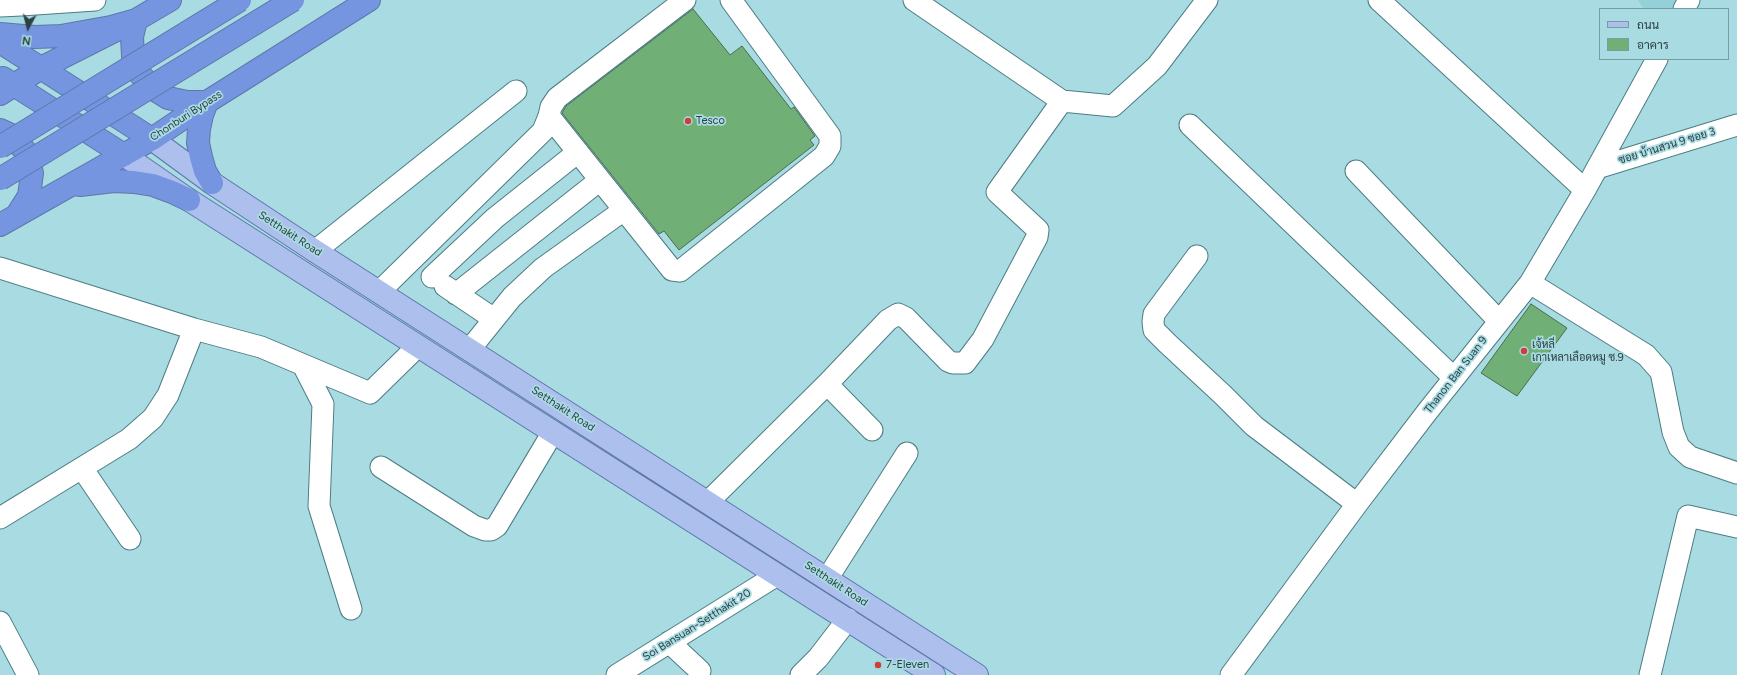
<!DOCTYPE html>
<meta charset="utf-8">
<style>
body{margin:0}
#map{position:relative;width:1737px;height:675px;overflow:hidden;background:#a8dbe2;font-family:Figtree,Sarabun,sans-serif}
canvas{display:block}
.legend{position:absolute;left:1599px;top:8px;width:130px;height:52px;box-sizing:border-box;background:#a8dbe2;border:1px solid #769da3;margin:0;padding:5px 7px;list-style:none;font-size:12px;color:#2c4144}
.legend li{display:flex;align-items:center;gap:8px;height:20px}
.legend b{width:20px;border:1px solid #769da3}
.north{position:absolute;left:8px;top:8px;width:40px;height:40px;-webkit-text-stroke:3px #a8dbe2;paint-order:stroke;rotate:187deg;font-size:11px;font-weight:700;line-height:16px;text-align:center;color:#2c4144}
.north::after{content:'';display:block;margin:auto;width:14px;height:18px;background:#2c4144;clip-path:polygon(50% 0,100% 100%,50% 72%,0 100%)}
</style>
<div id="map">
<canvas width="1737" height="675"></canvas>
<ul class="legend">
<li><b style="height:5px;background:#adbfed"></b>ถนน</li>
<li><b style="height:11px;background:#70af76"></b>อาคาร</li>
</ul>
<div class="north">N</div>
</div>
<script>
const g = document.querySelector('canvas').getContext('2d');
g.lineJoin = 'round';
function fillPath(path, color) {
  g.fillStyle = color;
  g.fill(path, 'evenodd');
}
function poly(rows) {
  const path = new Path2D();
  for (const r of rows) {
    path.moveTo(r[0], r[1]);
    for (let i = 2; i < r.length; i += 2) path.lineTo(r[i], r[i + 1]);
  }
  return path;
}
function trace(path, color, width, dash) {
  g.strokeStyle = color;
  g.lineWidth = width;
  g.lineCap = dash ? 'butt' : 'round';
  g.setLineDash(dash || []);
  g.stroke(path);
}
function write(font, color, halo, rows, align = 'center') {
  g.font = font + ' Figtree,Sarabun,sans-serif';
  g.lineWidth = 3.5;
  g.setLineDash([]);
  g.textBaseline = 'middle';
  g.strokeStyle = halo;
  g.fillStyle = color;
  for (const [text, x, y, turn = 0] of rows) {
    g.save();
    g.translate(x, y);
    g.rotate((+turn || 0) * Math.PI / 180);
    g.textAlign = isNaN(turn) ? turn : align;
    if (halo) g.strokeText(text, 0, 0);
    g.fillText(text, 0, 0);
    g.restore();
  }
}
fillPath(poly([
 [1638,0,1680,0,1675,9,1644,9]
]), '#94d0d8');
const building = poly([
 [693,9,730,55,742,46,791,109,794,107,815,136,810,140,814,145,679,250,664,231,659,234,562,113,566,106,693,9],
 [1531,304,1567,328,1517,396,1481,373,1531,304]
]);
fillPath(building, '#70af76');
trace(building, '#4e6a50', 1);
const minor = poly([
 [20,0,21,5,95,0],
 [914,0,1062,101,1113,106,1157,66,1207,0],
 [1379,0,1585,190],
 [0,6,21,5],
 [1684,9,1689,0],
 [549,116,672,270,680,271,824,156,830,146,830,136,731,0],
 [1190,125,1454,378],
 [1597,168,1737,125],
 [1356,171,1499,321],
 [315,251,516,91],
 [1197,256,1154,314,1153,322,1154,330,1167,343,1223,395,1254,426,1357,504],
 [0,268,194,329,261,347,370,393,418,346],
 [432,277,495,218,578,152],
 [1530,283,1646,355,1661,372,1673,432,1679,447,1690,457,1737,473],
 [445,286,494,319],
 [379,292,543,131,549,116,551,107,557,98,685,0],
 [456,294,600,180],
 [470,349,512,297,543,268,624,210],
 [303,365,323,404,319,506,351,609],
 [827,384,872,430],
 [381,467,474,526,485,530,491,530,497,526,553,432],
 [82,468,130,539],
 [708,502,827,384,888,320,898,314,906,318,948,361,953,363,965,363,983,339,1037,237,1038,230,997,192,1062,101],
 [0,518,129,439,153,418,168,395,194,329],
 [827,579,907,453],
 [0,622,28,675],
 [669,642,700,671],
 [617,675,777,575],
 [801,675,818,658,848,619],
 [1231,675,1357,504,1427,412,1530,283,1585,190,1657,59],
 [1650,675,1688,516,1737,527]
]);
const major = poly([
 [152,139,212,183,315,251,977,675],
 [124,155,189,200,934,675]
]);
const highway = poly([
 [0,34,35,37,61,36,111,27,136,20,132,37,133,56,140,74,152,88,168,98,187,102,207,102],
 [0,42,152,139],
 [3,78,124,155],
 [0,94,41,68,136,20,170,0],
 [207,102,202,115,199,129,198,143,201,157,205,171,212,183],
 [0,130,11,135,26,152,32,173,29,196,17,215],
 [80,185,114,181,134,182,153,185,172,192,189,200],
 [0,225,152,139,207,102,369,0]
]);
trace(minor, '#4c7d83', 23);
trace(major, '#5c78aa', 24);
trace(highway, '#5c78aa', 24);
trace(minor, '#fff', 21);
trace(major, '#adbfed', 22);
trace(highway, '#7695e1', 22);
const highwayBridge = poly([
 [0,147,240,0],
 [0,179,293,0]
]);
trace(highwayBridge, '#5c78aa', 24, []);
trace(highwayBridge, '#7695e1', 22);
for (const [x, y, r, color] of [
 [688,121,4,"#ce3f3b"],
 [1524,351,4,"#ce3f3b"],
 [878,665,4,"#ce3f3b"]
]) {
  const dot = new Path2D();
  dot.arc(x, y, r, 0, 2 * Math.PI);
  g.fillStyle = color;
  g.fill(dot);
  trace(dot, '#a8dbe2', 1.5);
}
write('11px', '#2c4144', '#a8dbe2', [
 ["Chonburi Bypass",186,116,-33],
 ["ซอย บ้านสวน 9 ซอย 3",1667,146,-17],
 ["Setthakit Road",290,234,33],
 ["Thanon Ban Suan 9",1456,375,-52],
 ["Setthakit Road",563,409,33],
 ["Setthakit Road",836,584,33],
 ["Soi Bansuan-Setthakit 20",697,625,-32]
]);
write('11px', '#2c4144', '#a8dbe2', [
 ["Tesco",696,121],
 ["เจ้หลี",1532,345],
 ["เกาเหลาเลือดหมู ซ.9",1532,358],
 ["7-Eleven",886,665]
], 'left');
</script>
